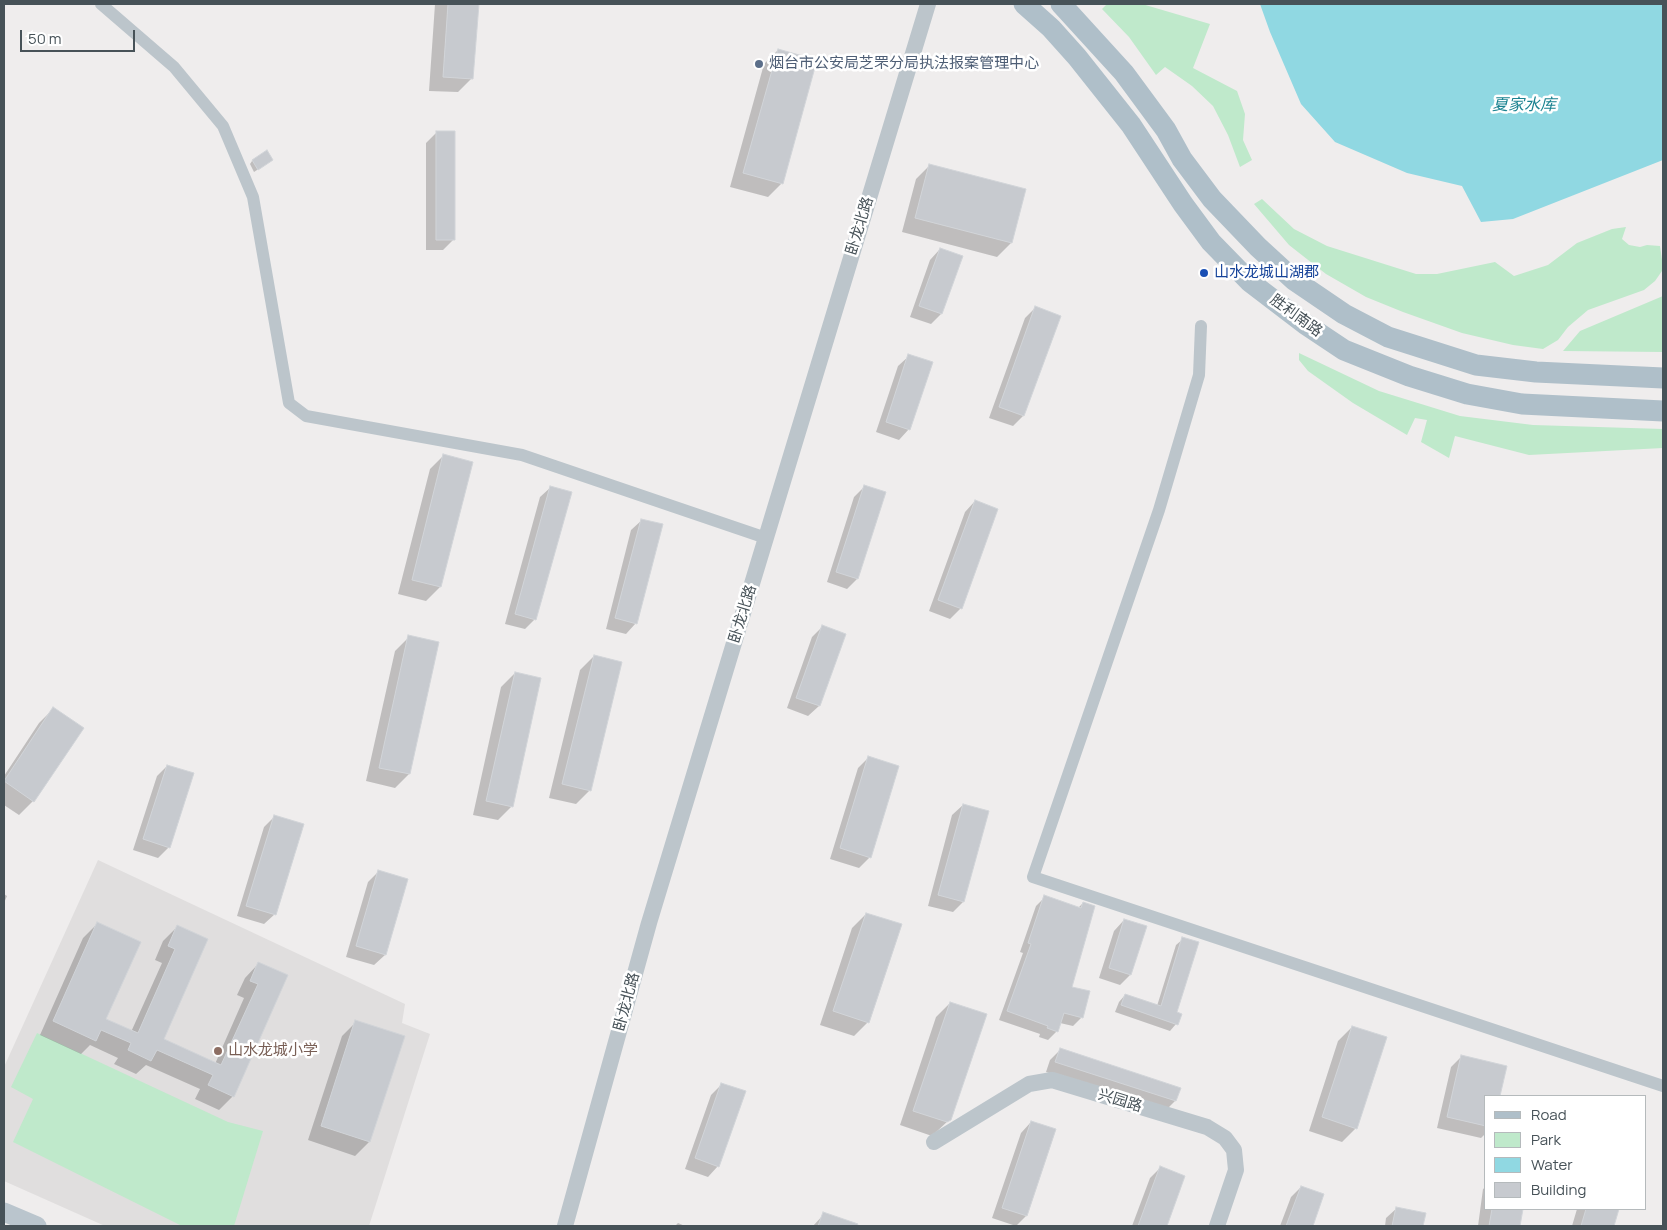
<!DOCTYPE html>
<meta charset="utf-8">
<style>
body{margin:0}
#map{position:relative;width:1667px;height:1230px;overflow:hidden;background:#efeded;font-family:Manrope,sans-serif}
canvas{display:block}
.frame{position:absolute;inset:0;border:5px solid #475258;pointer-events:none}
.legend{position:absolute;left:1484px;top:1095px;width:162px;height:115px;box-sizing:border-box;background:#fff;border:1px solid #b5babc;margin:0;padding:6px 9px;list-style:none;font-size:15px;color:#475258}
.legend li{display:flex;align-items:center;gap:10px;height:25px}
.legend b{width:25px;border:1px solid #b5babc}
.scale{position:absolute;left:20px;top:30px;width:115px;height:22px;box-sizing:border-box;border:2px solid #475258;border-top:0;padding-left:6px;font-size:15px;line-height:18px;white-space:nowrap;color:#475258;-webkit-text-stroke:4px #fff;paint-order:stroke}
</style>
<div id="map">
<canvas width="1667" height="1230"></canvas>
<div class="frame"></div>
<ul class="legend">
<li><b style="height:6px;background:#afbfc9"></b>Road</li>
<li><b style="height:14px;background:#bfe9cb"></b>Park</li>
<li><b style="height:14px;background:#90d8e2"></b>Water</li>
<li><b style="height:14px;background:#c7cacf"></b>Building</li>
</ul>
<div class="scale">50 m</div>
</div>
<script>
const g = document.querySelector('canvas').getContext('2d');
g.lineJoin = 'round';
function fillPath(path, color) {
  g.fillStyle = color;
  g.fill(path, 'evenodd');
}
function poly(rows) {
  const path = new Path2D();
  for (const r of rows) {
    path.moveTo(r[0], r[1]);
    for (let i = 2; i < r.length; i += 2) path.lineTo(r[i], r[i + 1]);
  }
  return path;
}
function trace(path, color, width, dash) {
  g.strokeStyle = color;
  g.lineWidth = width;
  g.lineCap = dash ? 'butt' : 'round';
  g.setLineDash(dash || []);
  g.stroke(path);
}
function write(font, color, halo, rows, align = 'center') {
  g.font = font + ' Manrope,"Noto Sans SC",sans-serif';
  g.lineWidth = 5;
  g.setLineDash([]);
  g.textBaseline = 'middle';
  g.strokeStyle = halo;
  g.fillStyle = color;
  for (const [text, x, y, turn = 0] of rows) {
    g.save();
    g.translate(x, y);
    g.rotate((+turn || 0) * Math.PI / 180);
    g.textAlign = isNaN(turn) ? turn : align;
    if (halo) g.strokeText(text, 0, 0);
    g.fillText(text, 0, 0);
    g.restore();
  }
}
fillPath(poly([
 [98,860,405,1004,402,1023,430,1034,369,1226,105,1226,4,1181,4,1067]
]), '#e0dede');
fillPath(poly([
 [1107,4,1142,4,1210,24,1193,68,1237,91,1245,114,1243,140,1252,160,1240,167,1228,135,1213,106,1192,86,1165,67,1156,75,1129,37,1102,9],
 [1262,199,1294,229,1327,246,1416,274,1437,274,1495,262,1514,276,1548,265,1577,243,1612,229,1626,227,1622,239,1629,245,1640,247,1647,245,1660,246,1662,260,1662,271,1655,281,1644,290,1588,310,1568,327,1558,340,1543,349,1513,345,1462,333,1403,312,1366,297,1326,274,1289,245,1254,204],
 [1663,296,1663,352,1563,351,1580,331],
 [1299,353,1379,391,1460,416,1533,425,1663,429,1663,448,1529,455,1455,436,1449,458,1421,442,1427,420,1415,418,1407,435,1353,403,1308,371,1299,360],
 [37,1033,228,1122,263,1131,234,1226,182,1226,13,1142,33,1099,11,1087]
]), '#bfe9cb');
fillPath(poly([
 [1260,4,1663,4,1663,160,1513,219,1481,222,1462,186,1407,173,1335,142,1301,104,1270,32]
]), '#90d8e2');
fillPath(poly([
 [435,4,477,4,472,78,458,92,429,91],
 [778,50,782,183,768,197,730,187,764,64],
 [437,132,454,239,443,250,426,250,426,143],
 [272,160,254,172,250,164,252,161],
 [930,165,1011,243,997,257,902,232,916,179],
 [940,249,941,314,931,324,910,317,930,260],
 [1035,308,1059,316,1023,416,1013,426,989,418,1025,318],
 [909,356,909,429,899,440,876,432,898,366],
 [444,455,440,587,426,601,398,594,430,469],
 [865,486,857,579,847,589,827,582,854,497],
 [551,487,535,619,525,629,505,624,540,497],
 [975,501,961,608,950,619,929,611,965,512],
 [642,520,636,623,626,634,606,629,631,530],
 [822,627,844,634,819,706,808,716,787,708,812,637],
 [409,637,409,774,395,788,366,781,395,651],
 [594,656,590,790,576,804,549,798,580,670],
 [515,673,512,806,498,820,473,815,501,687],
 [53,709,33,801,19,815,4,805,4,776,39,723],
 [868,758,870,857,859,868,830,859,858,768],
 [167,766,169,847,158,858,133,850,157,776],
 [963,805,987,811,963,902,953,912,928,906,952,815],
 [275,816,275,914,264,924,237,916,264,827],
 [379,871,385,955,374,965,346,957,368,882],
 [4,894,7,896,4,903],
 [1045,897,1078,908,1083,903,1070,987,1082,1017,1073,1026,1060,1023,1057,1031,1048,1040,1039,1037,1040,1034,999,1020,1023,953,1020,952,1036,906],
 [866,914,868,1022,854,1036,820,1025,852,928],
 [1124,920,1130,975,1120,985,1099,978,1114,931],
 [97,924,105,1020,131,1032,162,963,155,960,163,941,177,927,207,940,162,1040,215,1064,244,998,237,995,245,978,259,963,287,976,233,1096,219,1110,195,1099,200,1089,146,1065,136,1074,114,1064,118,1058,90,1045,81,1054,40,1035,83,938],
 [1183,939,1176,1013,1176,1024,1170,1031,1115,1012,1119,1002,1125,995,1157,1006,1176,945],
 [950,1003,950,1119,932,1136,900,1125,936,1017],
 [356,1022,369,1142,355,1156,308,1140,342,1036],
 [1352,1027,1356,1128,1342,1142,1309,1131,1338,1041],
 [1060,1050,1179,1089,1175,1101,1165,1111,1046,1072,1050,1060],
 [1461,1057,1505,1067,1498,1096,1486,1096,1486,1133,1481,1138,1437,1128,1451,1067],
 [722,1084,718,1166,708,1177,685,1169,711,1095],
 [1031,1122,1055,1130,1026,1216,1016,1226,992,1218,1021,1133],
 [1160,1168,1184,1176,1165,1226,1132,1226,1150,1178],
 [1301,1187,1323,1195,1311,1226,1280,1226,1291,1197],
 [1486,1187,1486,1209,1521,1209,1519,1226,1478,1226,1483,1189],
 [1397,1208,1424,1214,1422,1226,1385,1226,1386,1218],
 [1577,1209,1618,1209,1613,1226,1572,1226],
 [824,1214,858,1226,813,1226],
 [678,1223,685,1226,675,1226]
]), '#0003');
const building = poly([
 [448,4,479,4,473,79,443,77,448,4],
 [778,49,817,60,783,184,743,173,778,49],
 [436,131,455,131,455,240,436,240,436,131],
 [267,150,273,160,258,170,252,160,267,150],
 [929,164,1026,189,1012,243,915,218,929,164],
 [940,248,963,256,942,314,919,306,940,248],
 [1035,306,1061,316,1024,416,999,407,1035,306],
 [908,354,933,362,910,430,886,422,908,354],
 [443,454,473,462,441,587,412,580,443,454],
 [864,485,886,492,858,579,836,572,864,485],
 [550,486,572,492,536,620,515,614,550,486],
 [975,500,998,509,962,609,938,600,975,500],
 [641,519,663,524,637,624,615,618,641,519],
 [822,625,846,634,820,706,796,698,822,625],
 [408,635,439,642,410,774,379,768,408,635],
 [594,655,622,662,591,791,562,784,594,655],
 [515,672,541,678,513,807,486,801,515,672],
 [53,707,84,728,34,802,4,781,53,707],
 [868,756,899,766,871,858,840,848,868,756],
 [167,765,194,773,170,848,143,839,167,765],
 [963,804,989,811,964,902,938,895,963,804],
 [274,815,304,824,276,915,246,906,274,815],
 [378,870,408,879,386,955,356,946,378,870],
 [1044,895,1081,908,1083,902,1095,906,1072,987,1090,991,1083,1018,1064,1013,1058,1032,1047,1028,1048,1026,1007,1011,1031,944,1028,943,1044,895],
 [866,913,902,924,869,1023,833,1011,866,913],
 [1124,919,1147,926,1131,975,1109,968,1124,919],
 [97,922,141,942,106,1019,138,1033,175,949,168,946,177,925,208,939,164,1039,221,1065,258,984,250,981,258,962,288,975,234,1097,208,1085,213,1075,157,1050,151,1061,128,1050,131,1043,101,1030,96,1041,53,1021,97,922],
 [1182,937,1199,942,1177,1012,1182,1014,1178,1025,1121,1005,1125,994,1161,1006,1182,937],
 [950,1002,987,1014,951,1120,947,1122,913,1111,950,1002],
 [355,1020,405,1036,370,1142,321,1126,355,1020],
 [1352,1026,1387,1037,1357,1129,1322,1117,1352,1026],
 [1060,1048,1181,1088,1176,1101,1055,1062,1060,1048],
 [1461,1055,1507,1066,1500,1096,1486,1096,1486,1126,1447,1117,1461,1055],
 [721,1083,746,1091,719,1167,695,1158,721,1083],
 [1031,1121,1056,1129,1027,1216,1002,1208,1031,1121],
 [1160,1166,1185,1176,1167,1226,1138,1226,1160,1166],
 [1301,1186,1324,1194,1313,1226,1286,1226,1301,1186],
 [1396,1207,1426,1213,1423,1226,1392,1226,1396,1207],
 [1492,1209,1523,1209,1520,1226,1489,1226,1492,1209],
 [1586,1209,1619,1209,1614,1226,1581,1226,1586,1209],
 [823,1212,858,1224,857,1226,818,1226,823,1212]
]);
fillPath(building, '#c7cacf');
trace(building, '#d1d4d8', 1);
trace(poly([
 [101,4,174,67,223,126,253,197,289,403,306,416,522,455,766,538],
 [1201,326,1199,375,1159,510,1033,877,1663,1086]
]), '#bcc5cb', 12);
trace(poly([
 [934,1142,1029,1084,1052,1080,1207,1127,1225,1138,1234,1150,1236,1170,1217,1226],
 [565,1226,649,923,928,4]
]), '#bcc5cb', 16);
trace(poly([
 [4,1212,37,1226]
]), '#bac5cd', 19);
trace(poly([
 [1024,4,1051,28,1077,57,1131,125,1183,204,1211,242,1250,282,1305,324,1344,350,1409,376,1467,394,1522,404,1663,411],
 [1061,4,1124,73,1166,130,1182,159,1212,199,1258,247,1294,280,1344,314,1388,337,1476,365,1536,372,1663,378]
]), '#afbfc9', 21);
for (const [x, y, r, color] of [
 [759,64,5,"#5c6f8a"],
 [1204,273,5,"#1a4fb4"],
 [218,1051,5,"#8d6e63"]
]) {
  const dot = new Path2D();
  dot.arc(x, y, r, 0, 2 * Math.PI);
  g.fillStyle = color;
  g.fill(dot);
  trace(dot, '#fff', 2);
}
write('15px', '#4e5e75', '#fff', [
 ["烟台市公安局芝罘分局执法报案管理中心",769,64]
], 'left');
write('15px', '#475258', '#fff', [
 ["卧龙北路",860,226,-73],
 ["胜利南路",1296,316,36],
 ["卧龙北路",743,614,-73],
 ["卧龙北路",627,1002,-75],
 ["兴园路",1120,1101,17]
]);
write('15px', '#164399', '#fff', [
 ["山水龙城山湖郡",1214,273]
], 'left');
write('15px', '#785e54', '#fff', [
 ["山水龙城小学",228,1051]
], 'left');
write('italic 16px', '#1a8290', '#fff', [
 ["夏家水库",1524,106]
]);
</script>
